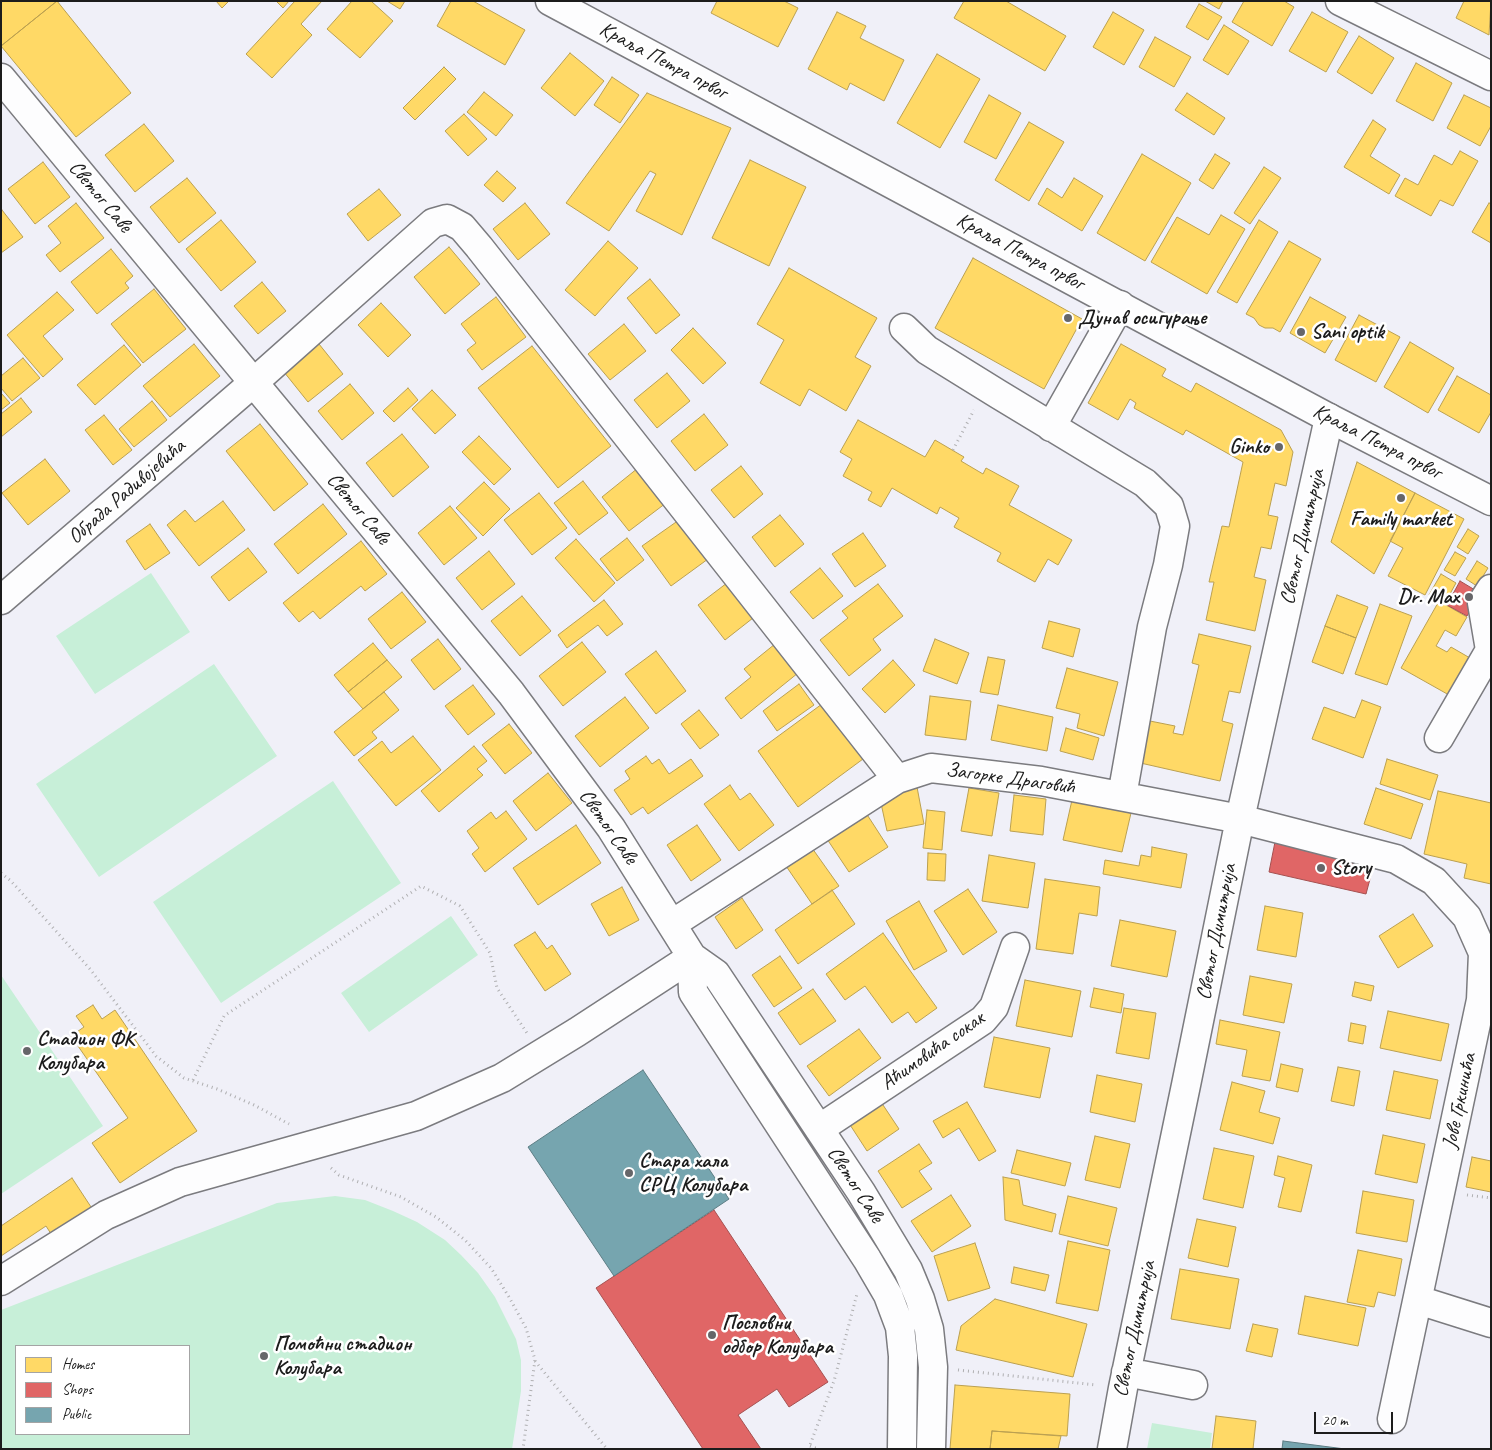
<!DOCTYPE html>
<meta charset="utf-8">
<style>
body{margin:0}
#map{position:relative;width:1492px;height:1450px;overflow:hidden;background:#f0f0f8;font-family:Caveat,sans-serif}
canvas{display:block}
.frame{position:absolute;inset:0;border:2px solid #1c1c1c;pointer-events:none}
.legend{position:absolute;left:15px;top:1345px;width:175px;height:90px;box-sizing:border-box;background:#fff;border:1px solid #a4a4a4;margin:0;padding:6px 9px;list-style:none;font-size:15px;color:#1c1c1c}
.legend li{display:flex;align-items:center;gap:10px;height:25px}
.legend b{width:25px;border:1px solid #a4a4a4}
.scale{position:absolute;left:1314px;top:1412px;width:79px;height:22px;box-sizing:border-box;border:2px solid #1c1c1c;border-top:0;padding-left:6px;font-size:15px;line-height:18px;white-space:nowrap;color:#1c1c1c;-webkit-text-stroke:4px #fff;paint-order:stroke}
</style>
<div id="map">
<canvas width="1492" height="1450"></canvas>
<div class="frame"></div>
<ul class="legend">
<li><b style="height:14px;background:#ffd966"></b>Homes</li>
<li><b style="height:14px;background:#e06666"></b>Shops</li>
<li><b style="height:14px;background:#76a5af"></b>Public</li>
</ul>
<div class="scale">20 m</div>
</div>
<script>
const g = document.querySelector('canvas').getContext('2d');
g.lineJoin = 'round';
function fillPath(path, color) {
  g.fillStyle = color;
  g.fill(path, 'evenodd');
}
function poly(rows) {
  const path = new Path2D();
  for (const r of rows) {
    path.moveTo(r[0], r[1]);
    for (let i = 2; i < r.length; i += 2) path.lineTo(r[i], r[i + 1]);
  }
  return path;
}
function trace(path, color, width, dash) {
  g.strokeStyle = color;
  g.lineWidth = width;
  g.lineCap = dash ? 'butt' : 'round';
  g.setLineDash(dash || []);
  g.stroke(path);
}
function write(font, color, halo, rows, align = 'center') {
  g.font = font + ' Caveat,sans-serif';
  g.lineWidth = 5;
  g.setLineDash([]);
  g.textBaseline = 'middle';
  g.strokeStyle = halo;
  g.fillStyle = color;
  for (const [text, x, y, turn = 0] of rows) {
    g.save();
    g.translate(x, y);
    g.rotate((+turn || 0) * Math.PI / 180);
    g.textAlign = isNaN(turn) ? turn : align;
    if (halo) g.strokeText(text, 0, 0);
    g.fillText(text, 0, 0);
    g.restore();
  }
}
fillPath(poly([
 [151,573,190,632,95,694,56,636],
 [214,664,277,756,99,877,36,784],
 [333,781,401,883,221,1003,153,902],
 [451,916,478,955,369,1032,341,993],
 [1,975,103,1126,1,1194],
 [335,1196,365,1200,393,1211,417,1222,445,1240,461,1255,478,1273,495,1297,516,1339,521,1360,521,1391,512,1449,1,1449,1,1310,277,1203],
 [16,1346,189,1346,189,1434,16,1434],
 [1152,1423,1212,1433,1210,1449,1147,1449]
]), '#c7efd8');
const homes = poly([
 [1,1,57,1,1,46,1,1],
 [57,1,131,93,76,137,1,46,57,1],
 [216,1,229,1,222,8,216,1],
 [276,1,289,1,283,8,276,1],
 [295,1,322,1,301,24,312,35,272,78,246,54,295,1],
 [352,1,371,1,393,21,360,58,327,29,352,1],
 [387,1,405,1,400,9,387,1],
 [451,1,473,1,525,30,505,65,437,26,451,1],
 [717,1,784,1,798,8,778,47,711,13,717,1],
 [964,1,1006,1,1066,36,1045,71,954,18,964,1],
 [1205,1,1223,1,1219,9,1205,1],
 [1244,1,1284,1,1294,7,1272,46,1232,22,1244,1],
 [1464,1,1491,1,1489,35,1456,18,1464,1],
 [1199,4,1222,17,1208,40,1186,27,1199,4],
 [837,12,866,26,860,38,904,60,884,101,850,83,847,90,808,69,837,12],
 [1113,12,1144,30,1124,65,1093,47,1113,12],
 [1312,12,1348,32,1326,72,1289,51,1312,12],
 [1224,25,1249,41,1228,75,1203,60,1224,25],
 [1359,36,1394,58,1372,94,1337,72,1359,36],
 [1155,37,1191,57,1174,87,1139,67,1155,37],
 [570,53,604,81,575,116,541,88,570,53],
 [937,54,980,79,940,148,897,123,937,54],
 [1416,63,1452,83,1433,121,1396,101,1416,63],
 [444,67,456,79,415,120,403,108,444,67],
 [612,77,639,95,620,123,594,105,612,77],
 [484,92,513,115,496,136,467,112,484,92],
 [647,93,731,128,682,235,636,211,656,174,650,171,609,231,566,203,647,93],
 [1187,93,1225,118,1214,135,1175,110,1187,93],
 [989,95,1021,113,996,159,964,142,989,95],
 [1464,95,1491,108,1491,126,1480,146,1447,128,1464,95],
 [464,114,487,139,468,156,445,131,464,114],
 [1373,120,1386,129,1370,156,1400,175,1389,194,1344,167,1373,120],
 [1029,122,1064,142,1029,201,995,180,1029,122],
 [144,124,174,161,135,192,105,155,144,124],
 [1460,151,1478,161,1453,206,1440,200,1431,216,1395,196,1405,178,1418,185,1434,155,1452,165,1460,151],
 [1142,154,1191,183,1145,261,1097,233,1142,154],
 [1215,154,1230,163,1213,189,1199,180,1215,154],
 [750,160,806,187,769,266,712,238,750,160],
 [43,162,70,197,35,224,8,189,43,162],
 [1264,167,1281,178,1250,224,1234,213,1264,167],
 [497,171,516,188,503,202,484,185,497,171],
 [187,178,216,213,179,243,150,207,187,178],
 [1074,178,1103,196,1082,231,1038,204,1047,188,1062,198,1074,178],
 [379,189,401,215,368,241,347,214,379,189],
 [76,203,104,238,60,272,46,255,61,243,48,226,76,203],
 [525,203,550,234,518,260,493,229,525,203],
 [1489,203,1491,204,1491,243,1472,232,1489,203],
 [2,210,23,237,1,253,1,211,2,210],
 [1221,215,1245,229,1207,294,1151,262,1177,217,1209,235,1221,215],
 [221,220,256,262,221,291,186,249,221,220],
 [1259,220,1278,232,1237,303,1217,292,1259,220],
 [608,241,638,268,595,316,565,290,608,241],
 [1289,241,1321,259,1280,332,1273,328,1265,328,1259,325,1254,318,1246,314,1289,241],
 [449,247,480,284,445,314,414,277,449,247],
 [111,249,133,276,125,283,129,288,97,314,71,282,111,249],
 [973,258,1082,319,1044,389,935,328,973,258],
 [789,268,877,318,855,357,871,366,846,411,809,389,800,406,760,383,784,340,757,324,789,268],
 [650,279,680,315,656,334,627,298,650,279],
 [262,282,286,311,258,334,234,306,262,282],
 [154,289,186,329,143,363,111,324,154,289],
 [57,292,74,310,43,336,63,359,43,377,7,335,57,292],
 [496,297,526,337,482,370,467,350,476,343,461,324,496,297],
 [1310,297,1346,317,1325,353,1290,333,1310,297],
 [381,303,411,335,388,357,358,325,381,303],
 [1359,315,1400,337,1376,382,1335,360,1359,315],
 [624,324,646,351,610,380,588,354,624,324],
 [693,328,726,363,703,384,671,350,693,328],
 [315,339,343,374,308,402,280,367,315,339],
 [1410,342,1454,368,1428,413,1384,387,1410,342],
 [194,344,220,376,170,417,143,386,194,344],
 [1121,344,1166,369,1162,376,1191,392,1196,383,1281,430,1293,452,1286,486,1275,483,1268,515,1278,517,1271,549,1261,547,1254,577,1266,580,1255,631,1206,620,1214,582,1209,582,1222,526,1229,527,1243,462,1186,430,1183,435,1134,408,1136,403,1130,399,1118,420,1088,403,1121,344],
 [124,345,141,365,95,405,77,385,124,345],
 [532,346,611,446,558,488,478,388,532,346],
 [23,358,40,378,12,401,1,388,1,376,23,358],
 [667,373,690,401,657,428,634,400,667,373],
 [1457,376,1491,395,1491,412,1479,433,1438,410,1457,376],
 [350,384,374,413,342,440,318,411,350,384],
 [408,388,418,400,394,422,383,411,408,388],
 [432,390,456,415,435,434,412,409,432,390],
 [1,393,10,403,1,410,1,393],
 [21,398,32,412,1,437,1,414,21,398],
 [152,401,167,420,134,447,119,429,152,401],
 [704,414,728,445,695,471,671,441,704,414],
 [104,415,132,450,113,465,85,430,104,415],
 [858,420,925,457,935,440,964,457,961,461,983,474,986,468,1019,486,1009,505,1072,540,1058,565,1048,559,1035,582,997,561,1001,553,954,527,959,518,940,507,937,514,892,488,881,507,868,500,872,492,843,476,852,459,840,452,858,420],
 [260,424,308,484,274,511,226,451,260,424],
 [402,434,429,467,393,497,366,463,402,434],
 [479,436,511,469,494,485,462,452,479,436],
 [45,459,70,491,28,525,2,493,45,459],
 [1357,462,1415,493,1374,574,1331,542,1357,462],
 [741,466,763,494,734,518,711,490,741,466],
 [638,468,666,503,629,531,602,497,638,468],
 [583,481,608,513,579,535,554,503,583,481],
 [484,482,510,509,483,536,456,508,484,482],
 [539,493,567,528,532,555,504,520,539,493],
 [1415,493,1464,519,1425,595,1388,576,1403,548,1390,541,1415,493],
 [223,501,245,530,199,566,167,525,185,510,195,522,223,501],
 [323,504,347,534,298,574,274,544,323,504],
 [450,506,477,538,444,565,418,533,450,506],
 [780,515,804,544,775,567,752,537,780,515],
 [679,520,708,559,671,586,642,546,679,520],
 [150,524,170,553,145,570,126,541,150,524],
 [1468,529,1479,536,1468,554,1457,547,1468,529],
 [863,533,886,566,855,587,832,554,863,533],
 [627,538,644,560,617,581,600,559,627,538],
 [576,539,615,583,594,602,555,558,576,539],
 [361,541,387,574,365,591,361,586,320,619,313,611,299,622,283,603,361,541],
 [248,548,267,572,229,601,211,577,248,548],
 [489,551,515,584,482,610,456,578,489,551],
 [1455,552,1466,558,1455,576,1444,570,1455,552],
 [1477,561,1488,568,1477,586,1466,579,1477,561],
 [820,568,843,596,813,619,790,592,820,568],
 [1441,574,1456,583,1445,603,1429,595,1441,574],
 [727,583,753,618,725,640,698,605,727,583],
 [878,584,903,616,873,639,881,650,849,676,820,640,848,618,842,611,878,584],
 [402,592,426,622,391,649,368,619,402,592],
 [1337,595,1368,607,1356,638,1325,626,1337,595],
 [522,596,551,631,520,656,491,621,522,596],
 [604,600,623,624,607,636,598,625,567,648,558,635,604,600],
 [1439,601,1467,617,1456,636,1445,630,1436,646,1447,652,1451,647,1470,658,1449,695,1401,668,1439,601],
 [1380,604,1412,616,1387,685,1355,674,1380,604],
 [1049,621,1080,629,1073,657,1042,648,1049,621],
 [1325,626,1356,638,1343,674,1312,662,1325,626],
 [1199,634,1251,646,1240,693,1229,691,1222,721,1233,724,1220,781,1136,762,1145,720,1175,726,1173,733,1183,735,1199,665,1192,663,1199,634],
 [438,639,461,669,434,690,411,660,438,639],
 [935,639,969,653,957,684,923,671,935,639],
 [582,642,606,672,563,706,539,676,582,642],
 [373,643,387,660,348,692,334,675,373,643],
 [775,644,798,673,741,719,725,698,751,677,744,669,775,644],
 [656,651,686,691,656,714,625,674,656,651],
 [988,657,1005,660,998,695,980,692,988,657],
 [387,660,402,677,363,709,348,692,387,660],
 [893,660,915,685,885,713,862,689,893,660],
 [1067,668,1118,682,1104,736,1077,728,1080,714,1056,708,1067,668],
 [799,684,814,705,777,731,763,711,799,684],
 [473,685,495,714,468,735,445,706,473,685],
 [384,692,399,710,372,732,377,738,354,756,334,732,384,692],
 [930,696,971,701,966,740,925,735,930,696],
 [625,697,649,728,600,767,575,736,625,697],
 [1362,700,1381,707,1363,758,1312,739,1324,707,1355,718,1362,700],
 [822,704,863,759,798,807,758,751,822,704],
 [998,705,1053,717,1047,751,991,740,998,705],
 [699,710,719,735,700,749,681,724,699,710],
 [509,724,532,753,505,774,482,745,509,724],
 [1066,728,1099,738,1093,760,1060,751,1066,728],
 [413,736,441,770,396,806,358,760,382,741,391,753,413,736],
 [474,746,487,761,477,769,483,775,439,812,421,791,474,746],
 [646,756,652,764,659,759,669,774,691,759,703,776,648,814,643,807,631,815,614,790,630,779,625,771,646,756],
 [1387,759,1438,775,1430,800,1380,784,1387,759],
 [548,773,572,803,536,831,513,801,548,773],
 [730,785,740,800,750,793,774,825,739,851,704,804,730,785],
 [917,787,924,824,887,831,879,794,917,787],
 [969,788,999,793,992,836,961,831,969,788],
 [1376,788,1423,804,1411,839,1364,824,1376,788],
 [1438,791,1491,803,1491,884,1464,878,1467,864,1424,854,1438,791],
 [1014,795,1046,799,1043,835,1010,831,1014,795],
 [1072,800,1131,813,1122,852,1063,840,1072,800],
 [927,810,945,812,942,850,923,848,927,810],
 [506,811,527,839,485,872,472,854,479,848,467,831,491,812,496,819,506,811],
 [866,813,888,847,849,872,827,839,866,813],
 [576,825,601,863,538,905,513,868,576,825],
 [697,825,721,860,691,881,667,845,697,825],
 [1152,847,1187,854,1181,888,1103,874,1105,860,1139,866,1141,855,1151,857,1152,847],
 [812,848,839,886,812,904,786,866,812,848],
 [928,853,946,854,945,881,927,880,928,853],
 [989,855,1035,863,1028,908,982,901,989,855],
 [1045,879,1100,887,1097,916,1079,913,1073,954,1036,949,1045,879],
 [622,887,639,920,609,936,591,904,622,887],
 [968,889,997,932,963,955,934,911,968,889],
 [832,890,855,924,798,964,775,930,832,890],
 [742,898,763,930,736,949,715,917,742,898],
 [919,901,947,951,914,970,886,921,919,901],
 [1265,906,1303,913,1296,957,1257,950,1265,906],
 [1413,914,1433,946,1398,968,1379,936,1413,914],
 [1120,920,1176,931,1167,977,1111,966,1120,920],
 [535,932,547,949,552,945,571,974,545,991,514,945,535,932],
 [883,933,937,1008,916,1023,908,1012,892,1023,865,986,845,1000,826,974,883,933],
 [780,956,802,988,774,1007,752,975,780,956],
 [1250,976,1292,984,1284,1023,1243,1015,1250,976],
 [1025,980,1081,991,1072,1037,1016,1026,1025,980],
 [1355,982,1374,986,1371,1001,1352,996,1355,982],
 [1094,988,1124,994,1121,1013,1090,1007,1094,988],
 [813,989,836,1021,800,1045,778,1013,813,989],
 [93,1005,102,1019,115,1010,197,1131,120,1183,92,1143,128,1118,71,1036,84,1027,76,1016,93,1005],
 [1124,1008,1156,1013,1149,1059,1116,1053,1124,1008],
 [1388,1011,1449,1024,1441,1061,1380,1048,1388,1011],
 [1220,1020,1280,1032,1270,1081,1242,1076,1247,1050,1216,1044,1220,1020],
 [1351,1023,1366,1026,1363,1044,1348,1041,1351,1023],
 [859,1029,881,1058,829,1096,807,1066,859,1029],
 [994,1037,1050,1048,1040,1098,984,1087,994,1037],
 [1281,1064,1303,1069,1298,1092,1276,1087,1281,1064],
 [1338,1067,1360,1071,1354,1106,1331,1101,1338,1067],
 [1394,1071,1438,1080,1430,1119,1386,1110,1394,1071],
 [1097,1075,1142,1084,1135,1122,1090,1112,1097,1075],
 [1232,1082,1265,1091,1259,1112,1280,1118,1273,1144,1220,1130,1232,1082],
 [875,1093,899,1129,867,1151,843,1114,875,1093],
 [967,1102,996,1151,979,1161,959,1128,943,1138,933,1121,967,1102],
 [1383,1135,1425,1144,1417,1183,1375,1174,1383,1135],
 [1095,1136,1130,1144,1120,1188,1085,1180,1095,1136],
 [919,1144,932,1163,919,1171,932,1189,902,1208,878,1171,919,1144],
 [1214,1148,1254,1156,1243,1208,1203,1199,1214,1148],
 [1017,1150,1071,1163,1065,1186,1011,1173,1017,1150],
 [1278,1156,1312,1165,1301,1212,1278,1207,1285,1178,1274,1175,1278,1156],
 [1472,1157,1491,1161,1491,1192,1466,1187,1472,1157],
 [1003,1177,1019,1180,1023,1205,1056,1214,1052,1232,1005,1220,1003,1177],
 [72,1178,93,1210,53,1237,46,1226,1,1256,1,1226,72,1178],
 [1363,1191,1414,1200,1407,1242,1356,1233,1363,1191],
 [951,1195,971,1226,932,1252,911,1221,951,1195],
 [1068,1196,1117,1208,1108,1246,1059,1234,1068,1196],
 [1197,1219,1236,1227,1228,1267,1188,1258,1197,1219],
 [1068,1241,1110,1250,1098,1311,1056,1303,1068,1241],
 [975,1243,990,1288,948,1301,934,1256,975,1243],
 [1358,1250,1402,1259,1395,1296,1378,1292,1374,1307,1347,1302,1358,1250],
 [1014,1267,1049,1275,1045,1291,1011,1283,1014,1267],
 [1180,1269,1239,1279,1230,1329,1171,1319,1180,1269],
 [1305,1296,1366,1308,1358,1346,1298,1334,1305,1296],
 [995,1299,1087,1324,1073,1377,956,1350,961,1326,995,1299],
 [1253,1324,1278,1329,1272,1357,1246,1351,1253,1324],
 [955,1385,1070,1394,1067,1436,992,1431,990,1449,950,1449,955,1385],
 [1216,1416,1256,1421,1253,1449,1212,1449,1216,1416],
 [992,1431,1061,1436,1058,1449,990,1449,992,1431]
]);
fillPath(homes, '#ffd966');
trace(homes, '#bba050', 1);
const shops = poly([
 [1460,581,1480,593,1467,616,1447,605,1460,581],
 [1275,842,1374,864,1366,894,1269,872,1275,842],
 [714,1210,828,1382,789,1407,777,1389,738,1415,761,1449,703,1449,596,1288,714,1210]
]);
fillPath(shops, '#e06666');
trace(shops, '#a55050', 1);
const public = poly([
 [643,1070,729,1199,614,1276,528,1147,643,1070],
 [1283,1441,1345,1449,1282,1449,1283,1441]
]);
fillPath(public, '#76a5af');
trace(public, '#5b7c83', 1);
const minor = poly([
 [1340,1,1491,76],
 [1,78,511,693,611,828,692,957,716,974,861,1192,908,1270,920,1299,929,1329,933,1367,931,1449],
 [904,328,927,350,998,394,1145,483,1169,506,1175,526,1168,565,1152,627,1122,796],
 [1051,427,1120,305],
 [1,600,253,383,433,223,447,219,462,227,479,247,897,779],
 [1439,738,1490,650,1482,603,1491,589],
 [672,924,897,779,931,768,1041,781,1240,819,1396,859,1434,881,1467,917,1483,953,1481,1000,1392,1419],
 [692,957,693,992,867,1259,888,1295,900,1327,903,1356,902,1449],
 [819,1129,983,1020,994,1007,1015,947],
 [1,1281,106,1215,180,1182,416,1116,502,1078,577,1032,692,957],
 [1418,1300,1491,1323],
 [1126,1372,1193,1385],
 [1112,1449,1123,1388,1186,1085,1240,819,1329,418]
]);
const major = poly([
 [550,1,1329,418,1491,501]
]);
trace(minor, '#7b7b7f', 31);
trace(major, '#7b7b7f', 31);
trace(poly([
 [953,450,974,410],
 [1,873,11,881,90,969,156,1056,184,1078,217,1089,254,1105,289,1124],
 [193,1080,224,1016,421,886,460,906,490,953,497,988,527,1033],
 [331,1168,339,1175,401,1197,436,1217,465,1240,491,1268,509,1297,526,1328,535,1360,523,1449],
 [1467,1195,1491,1198],
 [535,1361,607,1449],
 [958,1370,1096,1385],
 [810,1446,818,1449],
 [811,1449,810,1445,834,1381,857,1294]
]), '#afafb1', 3, [1, 4]);
trace(minor, '#fdfdfe', 28);
trace(major, '#fdfdfe', 28);
for (const [x, y, r, color] of [
 [1068,318,5,"#666669"],
 [1301,332,5,"#666669"],
 [1279,447,5,"#666669"],
 [1401,498,5,"#666669"],
 [1469,597,5,"#666669"],
 [1321,868,5,"#666669"],
 [27,1051,5,"#666669"],
 [629,1173,5,"#666669"],
 [712,1335,5,"#666669"],
 [264,1356,5,"#666669"]
]) {
  const dot = new Path2D();
  dot.arc(x, y, r, 0, 2 * Math.PI);
  g.fillStyle = color;
  g.fill(dot);
  trace(dot, '#fff', 2);
}
write('21px', '#1c1c1c', '#fff', [
 ["Краља Петра првог",663,61,28],
 ["Светог Саве",100,197,50],
 ["Краља Петра првог",1020,252,28],
 ["Краља Петра првог",1377,442,27],
 ["Обрада Радивојевића",127,492,-41],
 ["Светог Саве",358,509,50],
 ["Светог Димитрија",1303,537,-77],
 ["Загорке Драговић",1010,779,8],
 ["Светог Саве",608,827,55],
 ["Светог Димитрија",1217,932,-79],
 ["Аћимовића сокак",933,1051,-35],
 ["Јове Гркинића",1460,1101,-78],
 ["Светог Саве",855,1185,57],
 ["Светог Димитрија",1135,1329,-78]
]);
write('bold 21px', '#1c1c1c', '#fff', [
 ["Дунав осигурање",1078,318],
 ["Sani optik",1311,332],
 ["Ginko",1269,447,"right"],
 ["Family market",1401,519,"center"],
 ["Dr. Max",1459,597,"right"],
 ["Story",1331,868],
 ["Стадион ФК",37,1039],
 ["Колубара",37,1063],
 ["Стара хала",639,1161],
 ["СРЦ Колубара",639,1185],
 ["Пословни",722,1323],
 ["одбор Колубара",722,1347],
 ["Помоћни стадион",274,1344],
 ["Колубара",274,1368]
], 'left');
</script>
